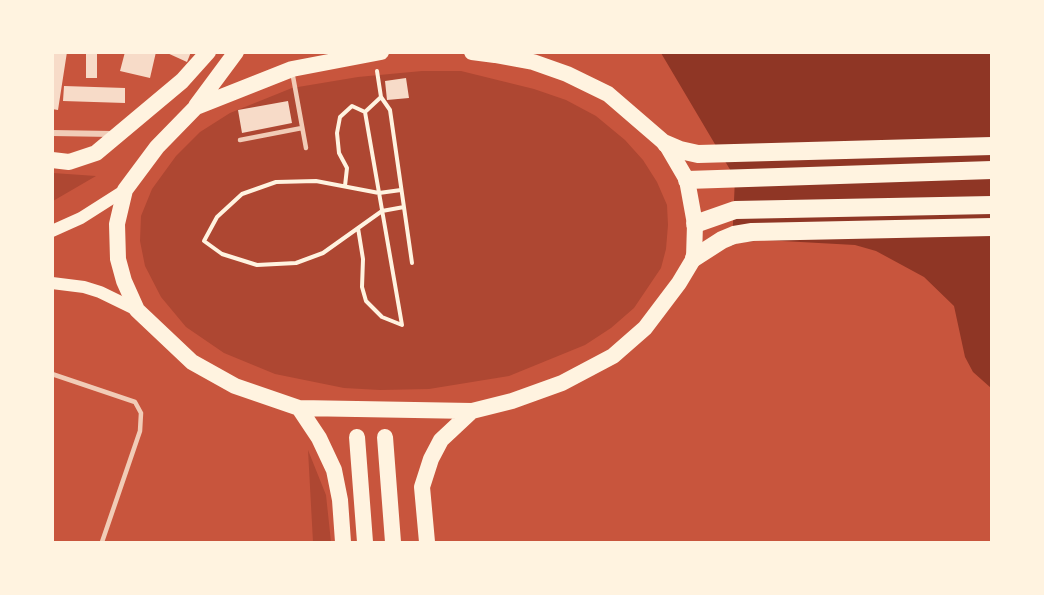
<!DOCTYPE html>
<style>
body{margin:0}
#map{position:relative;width:1044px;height:595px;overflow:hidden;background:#c8553d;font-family:"Open Sans",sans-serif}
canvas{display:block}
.frame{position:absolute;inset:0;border:54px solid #fff3e0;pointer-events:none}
</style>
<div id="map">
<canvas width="1044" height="595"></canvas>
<div class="frame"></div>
</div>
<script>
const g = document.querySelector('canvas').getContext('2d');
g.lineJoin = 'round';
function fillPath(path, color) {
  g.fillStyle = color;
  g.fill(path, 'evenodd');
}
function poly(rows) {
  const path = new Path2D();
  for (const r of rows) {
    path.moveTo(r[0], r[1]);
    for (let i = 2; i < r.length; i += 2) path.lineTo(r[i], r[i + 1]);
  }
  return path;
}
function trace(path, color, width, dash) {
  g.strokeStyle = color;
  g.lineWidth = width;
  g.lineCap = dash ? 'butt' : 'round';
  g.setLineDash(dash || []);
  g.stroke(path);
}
fillPath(poly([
 [422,71,461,71,534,89,566,100,596,116,625,140,643,160,657,182,667,205,668,225,666,249,661,268,634,308,611,328,585,345,509,376,429,389,380,390,344,388,275,374,224,353,186,327,161,297,145,266,140,241,141,216,152,189,176,156,200,132,230,113,292,88,358,77],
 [53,173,96,176,53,201],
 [308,450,326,495,331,542,313,542]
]), '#ae4732');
fillPath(poly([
 [661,53,991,53,991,388,973,372,965,357,954,306,924,277,876,251,855,245,764,240,737,243,732,246,735,178]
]), '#8f3625');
fillPath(poly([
 [52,52,67,52,58,110,52,109],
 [125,52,156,52,150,78,120,71],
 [165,52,191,52,187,62],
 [86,54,97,54,97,78,86,78],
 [406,78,409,98,387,100,385,81],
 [64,86,125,88,125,103,63,101],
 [288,101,292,123,242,133,238,110]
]), '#f7dbc8');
trace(poly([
 [381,97,390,110,412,263],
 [345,186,347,168,339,153,337,133,340,117,352,106,365,112],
 [401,190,379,193,316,181,276,182,242,194,217,217,204,241,222,254,257,265,296,263,323,253,382,211,404,207],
 [358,228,363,259,362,287,366,301,382,317,402,325,365,112,381,97,377,71]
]), '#fff3e0', 4);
trace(poly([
 [292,71,306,148],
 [240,140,302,128],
 [52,374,135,402,141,413,140,431,102,542]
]), '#f1ccb7', 4.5);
trace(poly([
 [52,133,112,134]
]), '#f1ccb7', 6);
trace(poly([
 [52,231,81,218,125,190],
 [52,283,84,287,100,292,137,310]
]), '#fff3e0', 12);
trace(poly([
 [381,52,292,69,196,107,157,147,125,190,117,224,118,259,124,281,137,310,192,362,235,386,299,408,472,411,512,401,562,383,613,356,645,328,679,283,694,258,695,224,687,180,666,144,608,94,567,74,533,62,495,55,472,52],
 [196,106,236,52],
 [52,160,69,162,96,153,182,81,208,52],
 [299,408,319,438,334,470,340,500,343,542],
 [357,437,365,542],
 [385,437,393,542],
 [427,542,422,487,431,459,441,440,472,411]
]), '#fff3e0', 16);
trace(poly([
 [666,144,680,150,698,154,992,146],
 [687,180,992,170],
 [695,224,735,210,992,205],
 [694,258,722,240,734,235,752,232,992,227]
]), '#fff3e0', 18);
</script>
